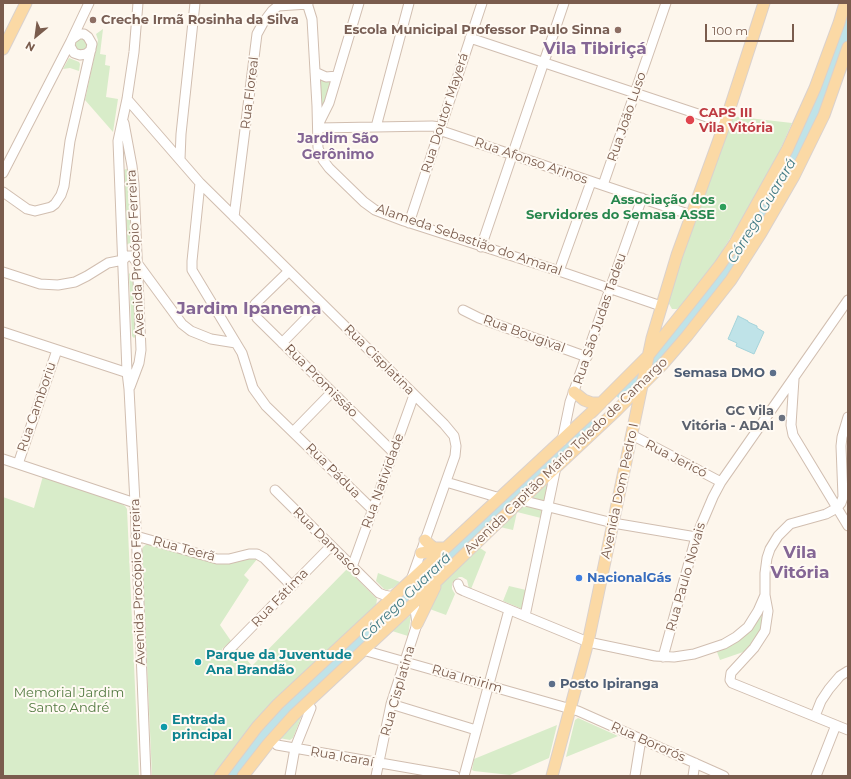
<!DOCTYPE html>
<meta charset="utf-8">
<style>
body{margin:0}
#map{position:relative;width:851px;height:779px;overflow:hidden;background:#fdf6ec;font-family:Montserrat,sans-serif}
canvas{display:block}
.frame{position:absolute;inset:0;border:4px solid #7a5c4d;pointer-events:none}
.north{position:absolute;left:16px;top:16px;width:40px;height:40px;-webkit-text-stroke:3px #fffaf3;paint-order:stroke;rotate:209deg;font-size:11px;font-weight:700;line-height:16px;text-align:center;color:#7a5c4d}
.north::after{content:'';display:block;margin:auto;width:14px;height:18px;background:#7a5c4d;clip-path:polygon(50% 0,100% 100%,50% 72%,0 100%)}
.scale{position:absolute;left:705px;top:24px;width:89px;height:18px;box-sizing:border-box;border:2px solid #7a5c4d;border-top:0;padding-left:5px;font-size:12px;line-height:14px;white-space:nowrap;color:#7a5c4d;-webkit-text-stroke:3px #fffaf3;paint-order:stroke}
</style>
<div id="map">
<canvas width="851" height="779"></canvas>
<div class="frame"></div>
<div class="north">N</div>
<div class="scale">100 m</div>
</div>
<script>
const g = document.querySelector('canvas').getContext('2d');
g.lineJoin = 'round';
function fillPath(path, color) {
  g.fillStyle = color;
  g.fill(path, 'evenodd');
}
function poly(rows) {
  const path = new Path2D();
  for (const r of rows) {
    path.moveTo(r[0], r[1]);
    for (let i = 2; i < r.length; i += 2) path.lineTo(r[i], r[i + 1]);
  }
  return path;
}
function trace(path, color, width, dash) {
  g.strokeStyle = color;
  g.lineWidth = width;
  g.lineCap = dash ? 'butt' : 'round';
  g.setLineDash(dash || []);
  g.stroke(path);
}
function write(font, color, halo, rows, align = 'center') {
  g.font = font + ' Montserrat,sans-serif';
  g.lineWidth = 4;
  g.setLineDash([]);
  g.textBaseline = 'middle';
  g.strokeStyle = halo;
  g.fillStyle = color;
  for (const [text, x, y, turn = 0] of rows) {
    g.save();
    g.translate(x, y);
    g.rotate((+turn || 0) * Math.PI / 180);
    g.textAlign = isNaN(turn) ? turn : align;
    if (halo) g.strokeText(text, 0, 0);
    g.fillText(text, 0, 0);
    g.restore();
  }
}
fillPath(poly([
 [103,29,100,54,106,55,105,65,110,66,106,97,118,99,113,132,85,100,97,44,98,40,96,34],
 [78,37,87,39,88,49,78,53,73,43],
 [69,58,79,62,80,64,79,71,70,68,63,69],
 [318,79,332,82,325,106,322,107],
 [731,116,792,123,778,155,736,229,712,267,681,306,677,309,672,309,668,302,678,268],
 [126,169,128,170,130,184,132,243,130,246,127,244,124,170],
 [130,273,133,275,136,336,134,338,132,336,129,274],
 [43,476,120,503,125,506,127,509,139,776,3,776,3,497,34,508],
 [549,480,541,518,517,512,513,530,500,527],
 [148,543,216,562,253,557,258,558,244,575,249,580,220,625,231,641,222,649,222,653,224,656,227,658,233,657,236,654,237,648,252,666,347,569,377,599,376,606,216,776,152,776,142,551,143,547],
 [480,548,486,552,471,589,469,589,467,580,462,577,459,577,452,583,452,589,455,594,446,615,427,608,441,584],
 [378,573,400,582,393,588,387,590,384,589,376,581],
 [509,586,526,590,522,609,503,601],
 [762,611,764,611,762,630,749,650,720,660,717,652,730,646,745,635],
 [411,615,408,636,392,631],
 [304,710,293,738,290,740,279,738],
 [578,718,618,736,566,757,575,720],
 [557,725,549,758,510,775,474,771,472,770,474,759]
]), '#d8ecc9');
const water = poly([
 [738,316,748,321,748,322,757,326,757,328,764,332,754,354,736,346,737,343,728,339,738,316]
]);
fillPath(water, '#bfe3e8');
trace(water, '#a5d3da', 1);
trace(poly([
 [621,393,647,368,665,348,708,295,747,240,798,150,818,106,840,48,848,22],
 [231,776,252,749,287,711,421,585,521,487,588,424]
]), '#bfe3e8', 11);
const minor = poly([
 [89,3,71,41,70,46,74,53,80,55,86,54,91,50],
 [138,3,134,52,127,99,118,141,127,372,129,389,135,503,146,776],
 [307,3,312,19,317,106,318,148,323,160,329,168,364,202,375,210,404,221,559,271,661,306],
 [470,38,725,123],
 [315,72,326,77,337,76],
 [127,99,200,183,444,424,454,436,456,446,455,456,411,580,417,624,391,704,376,776],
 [124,123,132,166,134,184,141,350,139,363,130,387],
 [318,125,329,103,359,3],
 [376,127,409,3],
 [318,128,432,126,440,127],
 [439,130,691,215],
 [180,159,181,134,195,3],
 [3,173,71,41],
 [200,183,192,261,192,270,242,353,253,388,266,406,373,510],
 [603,185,666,3],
 [3,192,27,209,35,211,51,207,55,204,61,195,64,186,70,141,92,44,88,37,84,34,79,34,72,39],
 [234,217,257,34,263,23,272,11,278,6,308,4],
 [409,223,482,3],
 [481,247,564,3],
 [289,271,255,304,254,311,257,318,393,452],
 [559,271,591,182],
 [3,272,40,284,58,285,75,282,87,276,108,263,123,260,127,256,132,256,182,324,191,331,211,339,236,343],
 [463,310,479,318,587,357],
 [3,332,131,374],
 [282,343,321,303],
 [794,379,791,425,793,435,848,526],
 [293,432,332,392],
 [632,435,721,482],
 [562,441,570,402,642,198],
 [3,459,135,503],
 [18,464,57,350],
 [446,482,500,498],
 [275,490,379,593,384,595,393,597],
 [521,500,613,523,696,537],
 [136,536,217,559,229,559,249,554,257,554,264,558,292,586],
 [352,567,414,395],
 [458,584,460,589,464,591,588,642,655,656,674,657,694,654,724,644,736,637,748,627,758,611,765,595,765,573,767,558,770,549,778,536,790,524,826,514,837,508,841,503,843,497,841,446,842,437,848,417],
 [765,595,768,611,765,631,754,648,731,673,730,680,732,683,848,730],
 [525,616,556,467],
 [363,650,578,711,724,776],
 [228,651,331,546],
 [663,657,696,537,713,497,721,482,848,300],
 [391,704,476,730],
 [815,716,821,701,829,689,840,676,848,671],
 [277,745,455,776],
 [290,776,295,748,311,708],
 [464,776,509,610],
 [635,776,641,739],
 [693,776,695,763],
 [816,776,836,725]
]);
const major = poly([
 [3,49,26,3],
 [574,392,584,400,592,403,601,403],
 [425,540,430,545,434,548,445,548],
 [421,553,441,550],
 [417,624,435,587],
 [220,776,257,727,278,704,594,410,647,357,695,297,720,265,735,243,787,150,815,88,839,23,845,3],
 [243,776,268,744,294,715,414,603,521,500,617,410,662,365,687,336,731,280,761,233,794,176,824,115,848,47],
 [552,776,588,642,652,338,677,255,725,123,764,3]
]);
trace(minor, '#d1beb0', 11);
trace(major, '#dad1cd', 13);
trace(minor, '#fff', 9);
trace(major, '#fbd9a5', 11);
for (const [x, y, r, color] of [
 [93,20,4,"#8d6e63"],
 [618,30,4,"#8d6e63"],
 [690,120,5,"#e0444e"],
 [723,207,4,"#2e9e5b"],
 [773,373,4,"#5c6f8a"],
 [782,418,4,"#6b7280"],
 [579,578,4,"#3f7fe0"],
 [198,662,4,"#0f9aa8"],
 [552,684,4,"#5c6f8a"],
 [164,727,4,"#0f9aa8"]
]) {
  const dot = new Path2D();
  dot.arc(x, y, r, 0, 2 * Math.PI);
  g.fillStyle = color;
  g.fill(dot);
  trace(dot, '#fffaf3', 1.5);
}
write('bold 13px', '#785e54', '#fffaf3', [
 ["Creche Irmã Rosinha da Silva",101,20],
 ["Escola Municipal Professor Paulo Sinna",610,30,"right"]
], 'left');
write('13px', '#7a5c4d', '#fffaf3', [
 ["Rua Floreal",250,93,-83],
 ["Rua Doutor Mayerá",445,113,-72],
 ["Rua João Luso",627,117,-71],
 ["Rua Afonso Arinos",531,161,19],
 ["Alameda Sebastião do Amaral",469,240,19],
 ["Avenida Procópio Ferreira",136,253,-93],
 ["Rua São Judas Tadeu",600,319,-71],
 ["Rua Bougival",524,334,20],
 ["Rua Cisplatina",379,360,45],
 ["Rua Promissão",321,381,45],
 ["Rua Camboriu",37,407,-71],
 ["Avenida Capitão Mário Toledo de Camargo",566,456,-44],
 ["Rua Jericó",676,459,27],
 ["Rua Pádua",333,471,45],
 ["Rua Natividade",383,481,-70],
 ["Avenida Dom Pedro I",620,491,-78],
 ["Rua Damasco",327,542,45],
 ["Rua Teerã",184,549,15],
 ["Rua Paulo Novais",686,577,-74],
 ["Avenida Procópio Ferreira",138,582,-92],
 ["Rua Fátima",280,598,-46],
 ["Rua Imirim",467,679,16],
 ["Rua Cisplatina",398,691,-74],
 ["Rua Bororós",648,742,24],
 ["Rua Icaraí",342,757,10]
]);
write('bold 13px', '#be3a42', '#fffaf3', [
 ["CAPS III",699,113],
 ["Vila Vitória",699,128]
], 'left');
write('bold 13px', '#27864d', '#fffaf3', [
 ["Associação dos",715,200],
 ["Servidores do Semasa ASSE",715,215]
], 'right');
write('bold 13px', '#4e5e75', '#fffaf3', [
 ["Semasa DMO",765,373],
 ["Posto Ipiranga",560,684,"left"]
], 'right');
write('bold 13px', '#5b616d', '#fffaf3', [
 ["GC Vila",774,411],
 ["Vitória - ADAI",774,426]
], 'right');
write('bold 13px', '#366cbe', '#fffaf3', [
 ["NacionalGás",587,578]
], 'left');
write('bold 13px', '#0d838f', '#fffaf3', [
 ["Parque da Juventude",206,655],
 ["Ana Brandão",206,670],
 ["Entrada",172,720],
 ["principal",172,735]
], 'left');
write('13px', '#537a41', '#fffaf3', [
 ["Memorial Jardim",69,693],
 ["Santo André",69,708]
]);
write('bold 14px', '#846695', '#fffaf3', [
 ["Jardim São",338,139],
 ["Gerônimo",338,155]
]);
write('italic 14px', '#437c86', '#fffaf3', [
 ["Córrego Guarará",762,211,-59],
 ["Córrego Guarará",406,597,-44]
]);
write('bold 17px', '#846695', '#fffaf3', [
 ["Vila Tibiriçá",595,49],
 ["Jardim Ipanema",249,309],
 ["Vila",800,553],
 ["Vitória",800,573]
]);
</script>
